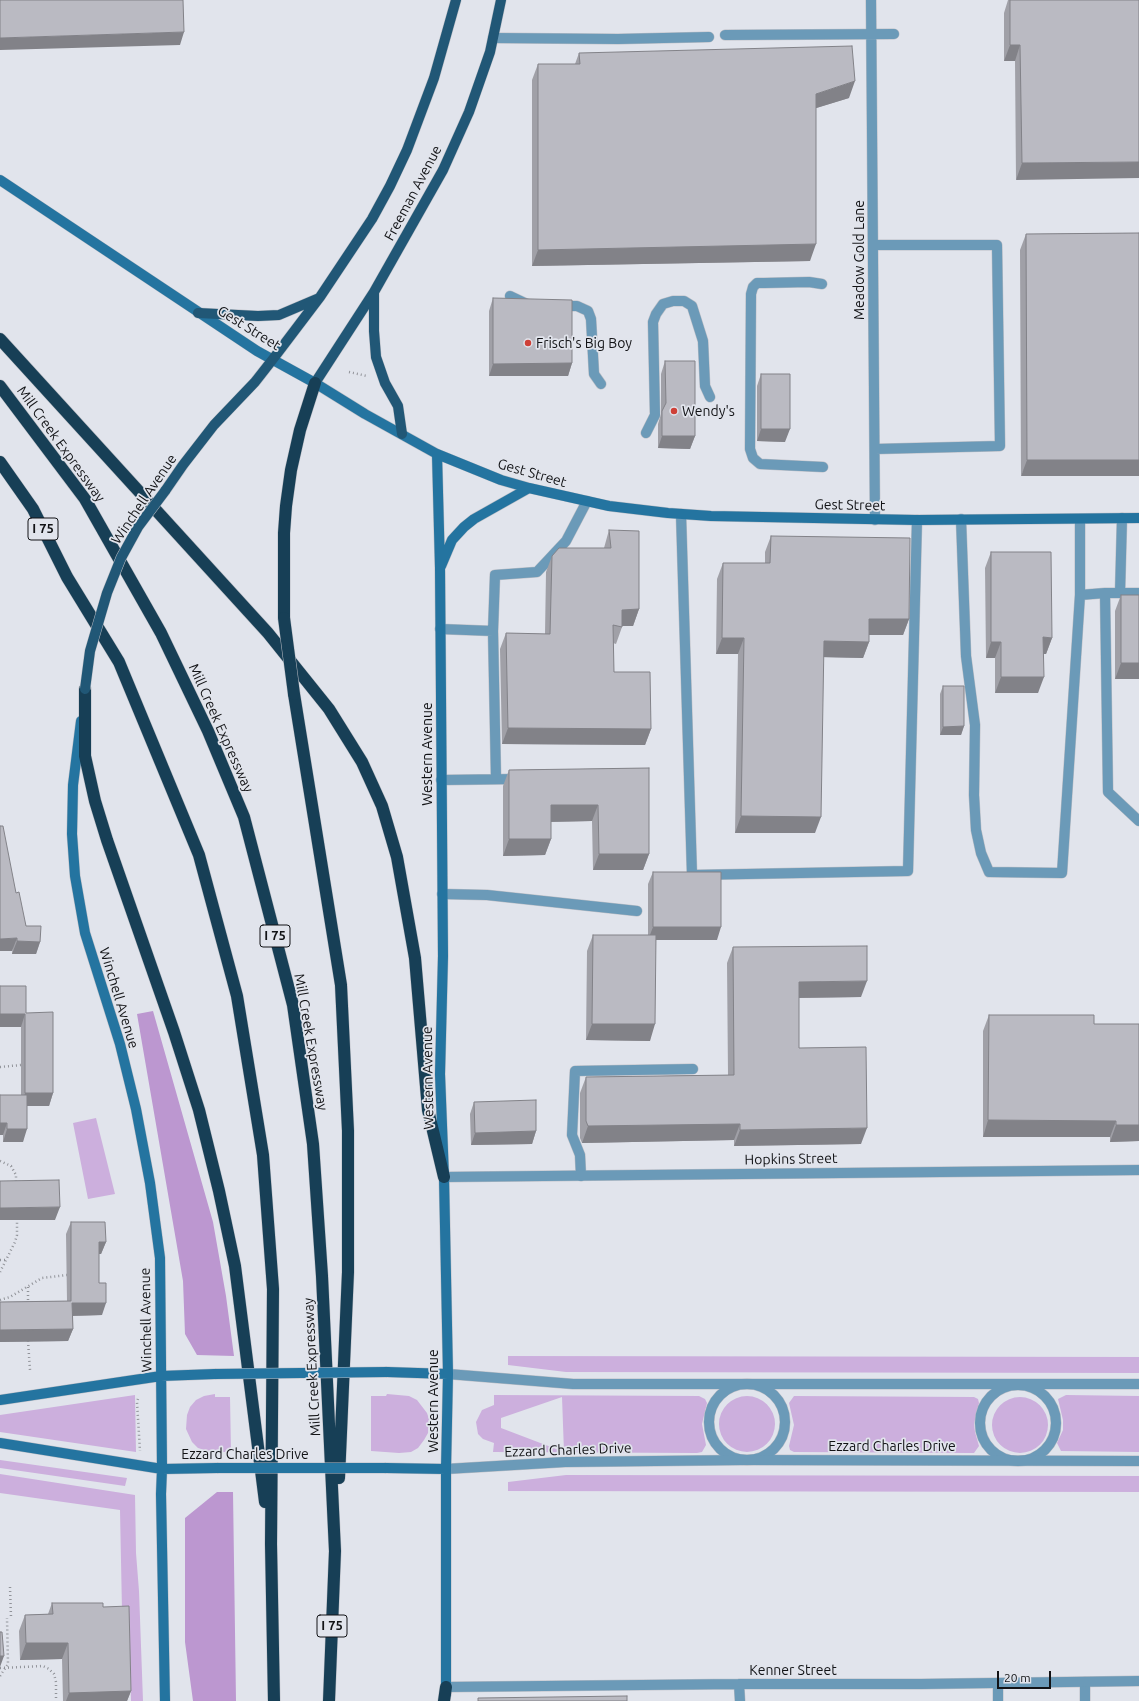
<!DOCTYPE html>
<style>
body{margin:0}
#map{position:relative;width:1139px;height:1701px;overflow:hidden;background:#e1e4ec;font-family:Ubuntu,sans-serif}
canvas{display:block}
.scale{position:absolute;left:997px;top:1671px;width:54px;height:18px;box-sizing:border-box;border:2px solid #121316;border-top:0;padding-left:5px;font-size:12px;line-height:14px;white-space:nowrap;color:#121316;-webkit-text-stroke:3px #e1e4ec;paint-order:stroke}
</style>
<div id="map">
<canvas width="1139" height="1701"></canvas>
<div class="scale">20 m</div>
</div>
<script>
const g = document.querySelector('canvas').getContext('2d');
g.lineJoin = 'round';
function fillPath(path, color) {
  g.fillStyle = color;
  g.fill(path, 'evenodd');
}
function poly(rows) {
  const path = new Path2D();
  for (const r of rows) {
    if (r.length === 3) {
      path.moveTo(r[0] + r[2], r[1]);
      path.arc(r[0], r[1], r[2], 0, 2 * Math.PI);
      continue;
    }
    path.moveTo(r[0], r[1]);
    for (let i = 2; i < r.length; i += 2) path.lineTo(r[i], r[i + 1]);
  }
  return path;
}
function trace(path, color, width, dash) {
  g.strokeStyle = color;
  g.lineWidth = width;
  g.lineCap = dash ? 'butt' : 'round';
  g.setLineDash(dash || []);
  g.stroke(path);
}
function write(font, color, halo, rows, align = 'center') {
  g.font = font + ' Ubuntu,sans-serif';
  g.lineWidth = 3.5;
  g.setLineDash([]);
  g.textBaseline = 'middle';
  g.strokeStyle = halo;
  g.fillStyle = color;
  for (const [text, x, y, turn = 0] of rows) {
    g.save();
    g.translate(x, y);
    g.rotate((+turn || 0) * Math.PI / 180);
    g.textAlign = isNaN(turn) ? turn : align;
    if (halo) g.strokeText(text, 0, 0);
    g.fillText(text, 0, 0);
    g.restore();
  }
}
fillPath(poly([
 [96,1118,115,1194,88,1199,73,1123],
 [508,1356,1139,1357,1139,1373,566,1372,508,1365],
 [215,1394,215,1397,230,1397,231,1452,217,1452,217,1454,198,1448,192,1442,186,1429,187,1415,190,1407,196,1400,204,1396],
 [387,1394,409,1396,417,1400,427,1413,429,1419,428,1433,424,1440,418,1448,411,1452,399,1453,371,1451,371,1396,386,1396],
 [135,1395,136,1452,0,1432,0,1415],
 [494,1395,699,1396,705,1399,707,1403,702,1424,706,1445,702,1452,697,1453,493,1452,494,1443,483,1439,478,1434,476,1422,482,1410,494,1405],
 [562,1397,564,1452,501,1428,501,1418],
 [1066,1395,1139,1396,1139,1452,1061,1451,1057,1443,1063,1430,1063,1420,1058,1399],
 [747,1424,28],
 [794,1396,974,1397,978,1399,979,1403,974,1424,975,1432,979,1446,974,1453,970,1453,794,1452,790,1450,789,1446,794,1425,789,1403],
 [1020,1425,28],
 [0,1460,127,1478,125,1486,0,1468],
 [0,1474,135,1495,136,1553,139,1591,143,1701,131,1701,129,1623,122,1611,120,1510,0,1493],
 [566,1475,1139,1476,1139,1492,508,1491,508,1482]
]), '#ccafdd');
fillPath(poly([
 [153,1011,213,1222,226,1296,234,1356,197,1355,185,1334,183,1281,137,1014],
 [217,1492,233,1492,236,1701,193,1701,185,1642,185,1518]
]), '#bc97d0');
const lane = poly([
 [871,0,875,520],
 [725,35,894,34],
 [493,38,618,39,709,37],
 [873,245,997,245,1000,446,875,449],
 [822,284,809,282,764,283,757,283,753,287,751,294,750,449,753,458,760,464,823,467],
 [510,296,529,305],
 [559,306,577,306,588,311,591,319,594,374,601,384],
 [646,433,655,415,653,322,656,314,663,304,673,301,684,301,692,306,703,341,705,386,710,397],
 [681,514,692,875,908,871,917,520],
 [1122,518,1120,593,1139,593],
 [961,519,966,656,975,725,974,795,976,830,981,853,989,872,1062,873,1080,595,1080,519],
 [1120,593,1105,593,1108,792,1139,821],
 [1080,595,1105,593],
 [440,629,493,631],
 [496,779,493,631,495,575,537,572,566,541,587,501],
 [441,780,518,779],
 [442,894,487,895,637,911],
 [581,1176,580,1155,572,1135,575,1071,693,1069],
 [747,1422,38],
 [1018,1423,38],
 [1085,1682,1085,1701],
 [998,1684,998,1701]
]);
const street = poly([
 [444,1177,1139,1170],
 [448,1374,573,1384,1139,1384],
 [446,1469,565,1462,745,1460,1139,1461],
 [739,1684,740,1701],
 [446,1687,739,1684,921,1684,1139,1681]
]);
const secondary = poly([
 [0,180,257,351,315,383,365,414,437,454,501,480,529,488,609,506,668,513,711,516,917,520,1139,518],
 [437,454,440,568,443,956,440,1074,444,1177,448,1374,446,1469,446,1694],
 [441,566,452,540,464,527,474,519,529,488],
 [81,721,73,785,72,834,75,876,85,933,120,1044,136,1109,150,1183,160,1258,162,1469,161,1494,165,1701],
 [387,1372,448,1374],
 [0,1400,161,1376,215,1374],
 [0,1443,162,1469,217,1468],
 [386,1468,446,1469]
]);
const primary = poly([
 [374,292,374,331,376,357,385,383,398,406,402,434],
 [198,313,258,316,279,315,319,298],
 [315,383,374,292,443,170,469,112,490,52,501,0],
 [165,491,183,465,214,425,255,382,273,359,320,297,372,219,390,186,407,150,434,78,456,0]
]);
const highway = poly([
 [0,339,268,633,329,709,362,762,382,806,397,857,415,958,428,1110,444,1177],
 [0,386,85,499,161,633,208,731,244,817,293,1005,313,1144,322,1276,335,1551,329,1701],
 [0,462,33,509,67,577,119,662,199,855,237,996,263,1155,273,1289,271,1544,274,1701],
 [284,618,284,533,286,506,291,470,300,430,315,383],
 [85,689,85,756,95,801,107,840,174,1032,199,1110,219,1191,235,1266,265,1502],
 [294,694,341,985,348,1131,348,1272,339,1478],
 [444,1701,446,1687]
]);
trace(lane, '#bcbec5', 11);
trace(street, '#bcbec5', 11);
trace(secondary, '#bcbec5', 11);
trace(primary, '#bcbec5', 11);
trace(highway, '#bcbec5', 13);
trace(poly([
 [349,372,367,376],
 [0,1067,21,1065],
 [0,1161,11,1166,16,1175,16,1184],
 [0,1260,5,1260],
 [0,1272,15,1242,17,1235,17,1220],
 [28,1287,28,1304],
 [0,1300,10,1297,42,1278,67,1275],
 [28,1341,30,1370],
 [138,1399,137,1402,140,1451],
 [10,1587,11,1617],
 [0,1668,43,1666,49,1669,54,1674,56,1682,56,1701],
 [0,1676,8,1664,7,1618]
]), '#919399', 2.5, [1, 3]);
trace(lane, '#6b9ab8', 10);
trace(street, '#6b9ab8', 10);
trace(secondary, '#2474a0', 10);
trace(primary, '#215776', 10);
trace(highway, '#173f56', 12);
const secondaryBridge = poly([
 [215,1374,387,1372],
 [217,1468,386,1468]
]);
const primaryBridge = poly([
 [85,689,90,651,107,593,121,558,138,527,165,491]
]);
const highwayBridge = poly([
 [284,618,294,694]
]);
trace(secondaryBridge, '#bcbec5', 11, []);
trace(primaryBridge, '#bcbec5', 11, []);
trace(highwayBridge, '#bcbec5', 13, []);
trace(secondaryBridge, '#2474a0', 10);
trace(primaryBridge, '#215776', 10);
trace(highwayBridge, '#173f56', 12);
fillPath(poly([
 [1008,0,1139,0,1016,180,1015,61,1004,61,1004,13],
 [579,53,849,98,816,108,810,261,532,266,532,80,538,64,575,64],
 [1139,233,1021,476,1020,250,1026,234],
 [493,298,572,363,568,376,489,376,489,311],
 [665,361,695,436,690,449,658,448,658,424,661,414,661,374],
 [761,374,785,442,757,441,757,386],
 [609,530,639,609,633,626,622,626,622,627,616,644,613,643,614,672,651,729,645,745,502,744,500,649,506,633,545,634,546,572,552,556,604,548],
 [771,536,909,619,903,635,869,635,869,642,863,658,823,657,815,833,735,833,738,654,716,654,717,579,723,563,765,563,765,552],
 [991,552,1052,638,1046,654,1043,654,1038,693,995,693,995,658,986,658,985,568],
 [1121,595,1139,679,1115,679,1115,611],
 [943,686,964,726,961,735,940,735,940,694],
 [649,768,649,854,643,870,593,870,592,821,551,822,551,839,545,855,503,856,503,786,509,770],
 [653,872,717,940,656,940,650,1041,586,1040,587,951,593,935,648,935,648,884],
 [16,893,26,926,40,942,36,954,12,954],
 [733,947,861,997,799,998,799,1048,861,1144,734,1146,734,1140,582,1143,580,1138,580,1093,586,1077,728,1075,727,963],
 [26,1013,53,1093,49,1106,27,1106,23,1142,3,1142,3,1135,0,1135,21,1095,21,1027,0,1027],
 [989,1015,1094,1024,1139,1024,1139,1141,1110,1142,1110,1137,983,1137,983,1031],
 [474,1102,536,1131,532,1144,471,1145,470,1114],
 [71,1222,106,1242,101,1254,99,1254,99,1283,102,1315,73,1316,73,1329,68,1341,0,1342,0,1302,67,1301,66,1234],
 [52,1603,103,1607,131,1691,127,1701,63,1701,62,1659,20,1660,19,1631,25,1615,48,1614]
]), '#a0a0a7');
fillPath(poly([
 [184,32,180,45,0,50,0,38],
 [1010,45,1020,45,1015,61,1004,61],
 [855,81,849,98,810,110,816,94],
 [1139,162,1139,178,1016,180,1022,163],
 [816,244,810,261,532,266,538,250],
 [572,363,568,376,489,376,493,364],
 [761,429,790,429,785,442,757,441],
 [662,436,695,436,690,449,658,448],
 [1027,460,1139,460,1139,476,1021,476],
 [639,609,633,626,616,626,622,610],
 [869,619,909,619,903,635,863,635],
 [1043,637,1052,638,1046,654,1037,654],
 [722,638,744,638,738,654,716,654],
 [824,641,869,642,863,658,818,657],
 [991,642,1001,642,995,658,986,658],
 [1121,663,1139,663,1139,679,1115,679],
 [1001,677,1044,677,1038,693,995,693],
 [964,726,961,735,940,735,943,727],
 [508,728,651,729,645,745,502,744],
 [551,805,598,805,592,821,545,822],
 [741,816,821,817,815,833,735,833],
 [509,839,551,839,545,855,503,856],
 [599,854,649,854,643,870,593,870],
 [653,927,721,927,717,940,648,940],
 [17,938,12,951,0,951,0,939],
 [17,941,40,942,36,954,12,954],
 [867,981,861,997,793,998,799,982],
 [0,1014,25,1014,21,1027,0,1027],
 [592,1024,655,1024,650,1041,586,1040],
 [25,1093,53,1093,49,1106,21,1106],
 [988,1120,1116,1121,1110,1137,983,1137],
 [0,1123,7,1123,3,1135,0,1135],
 [740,1124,734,1140,582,1143,588,1126],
 [1116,1125,1139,1125,1139,1141,1110,1142],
 [867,1128,861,1144,734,1146,740,1130],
 [7,1129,27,1129,23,1142,3,1142],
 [536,1131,532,1144,471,1145,475,1133],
 [60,1207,55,1220,0,1220,0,1208],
 [99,1242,106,1242,101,1254,94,1254],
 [72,1303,106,1303,102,1315,68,1316],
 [73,1329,68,1341,0,1342,0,1330],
 [26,1643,68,1643,62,1659,20,1660],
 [0,1656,4,1656,0,1667],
 [131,1691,127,1701,66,1701,69,1693]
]), '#828288');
const building = poly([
 [0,0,183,0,184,32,0,38,0,0],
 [1010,0,1139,0,1139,162,1022,163,1020,45,1010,45,1010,0],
 [852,46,855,81,816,94,816,244,538,250,538,64,580,64,579,53,852,46],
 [1139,233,1139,460,1027,460,1026,234,1139,233],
 [493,298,572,300,572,363,493,364,493,298],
 [665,361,695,361,695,436,662,436,662,411,666,403,665,361],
 [761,374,790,374,790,429,761,429,761,374],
 [609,530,639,531,639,609,622,610,622,627,613,625,614,672,650,672,651,729,508,728,506,633,550,634,552,556,559,548,611,548,609,530],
 [771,536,910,538,909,619,869,619,869,642,824,641,821,817,741,816,744,638,722,638,723,563,770,563,771,536],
 [991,552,1051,552,1052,638,1043,637,1044,677,1001,677,1001,642,991,642,991,552],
 [1121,595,1139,595,1139,663,1121,663,1121,595],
 [943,686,964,686,964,726,943,727,943,686],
 [649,768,649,854,599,854,598,805,551,805,551,839,509,839,509,770,649,768],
 [0,826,3,826,16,893,19,892,26,926,41,926,40,942,17,941,17,938,0,939,0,826],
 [653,872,721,872,721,927,653,927,653,872],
 [593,935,656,935,655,1024,592,1024,593,935],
 [867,946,867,981,799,982,799,1048,866,1047,867,1128,740,1130,740,1124,588,1126,586,1121,586,1077,734,1075,733,947,867,946],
 [0,986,26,986,26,1013,53,1012,53,1093,25,1093,25,1014,0,1014,0,986],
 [989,1015,1094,1015,1094,1024,1139,1024,1139,1125,1116,1125,1116,1121,988,1120,989,1015],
 [0,1095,27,1095,27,1129,7,1129,7,1123,0,1123,0,1095],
 [536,1100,536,1131,475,1133,474,1102,536,1100],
 [59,1180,60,1207,0,1208,0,1181,59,1180],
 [71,1222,105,1222,106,1242,99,1242,99,1283,106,1283,106,1303,72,1303,73,1329,0,1330,0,1302,71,1301,71,1222],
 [52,1603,103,1603,103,1607,129,1606,131,1691,69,1693,68,1643,26,1643,25,1615,53,1614,52,1603],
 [0,1632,2,1632,4,1656,0,1656,0,1632],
 [627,1696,627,1701,478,1701,478,1698,627,1696]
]);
fillPath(building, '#babac2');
trace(building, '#828288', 1);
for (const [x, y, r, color] of [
 [528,343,4,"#ce4037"],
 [674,411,4,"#ce4037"]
]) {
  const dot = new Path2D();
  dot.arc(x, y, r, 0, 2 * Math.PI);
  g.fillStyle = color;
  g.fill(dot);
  trace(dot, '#e1e4ec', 1.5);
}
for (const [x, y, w] of [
 [43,529,30],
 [275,936,30],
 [332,1626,30]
]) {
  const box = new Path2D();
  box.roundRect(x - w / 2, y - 11, w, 22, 3);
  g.fillStyle = '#e1e4ec';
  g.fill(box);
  trace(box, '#121316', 1);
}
write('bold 13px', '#121316', null, [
 ["I 75",43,529],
 ["I 75",275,936],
 ["I 75",332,1626]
]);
write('14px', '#121316', '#e1e4ec', [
 ["Freeman Avenue",413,193,-62],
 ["Meadow Gold Lane",859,260,-90],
 ["Gest Street",249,328,32],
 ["Mill Creek Expressway",61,444,54],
 ["Gest Street",532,473,16],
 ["Winchell Avenue",144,499,-56],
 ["Gest Street",850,505,1],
 ["Mill Creek Expressway",221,728,66],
 ["Western Avenue",427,754,-90],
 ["Winchell Avenue",119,998,73],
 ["Mill Creek Expressway",311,1042,80],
 ["Western Avenue",428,1078,-91],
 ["Hopkins Street",791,1159,-1],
 ["Winchell Avenue",146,1320,-91],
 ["Mill Creek Expressway",312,1367,-93],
 ["Western Avenue",433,1401,-90],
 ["Ezzard Charles Drive",892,1446],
 ["Ezzard Charles Drive",568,1450,-2],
 ["Ezzard Charles Drive",245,1454],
 ["Kenner Street",793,1670]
]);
write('14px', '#121316', '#e1e4ec', [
 ["Frisch's Big Boy",536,343],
 ["Wendy's",682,411]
], 'left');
</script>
